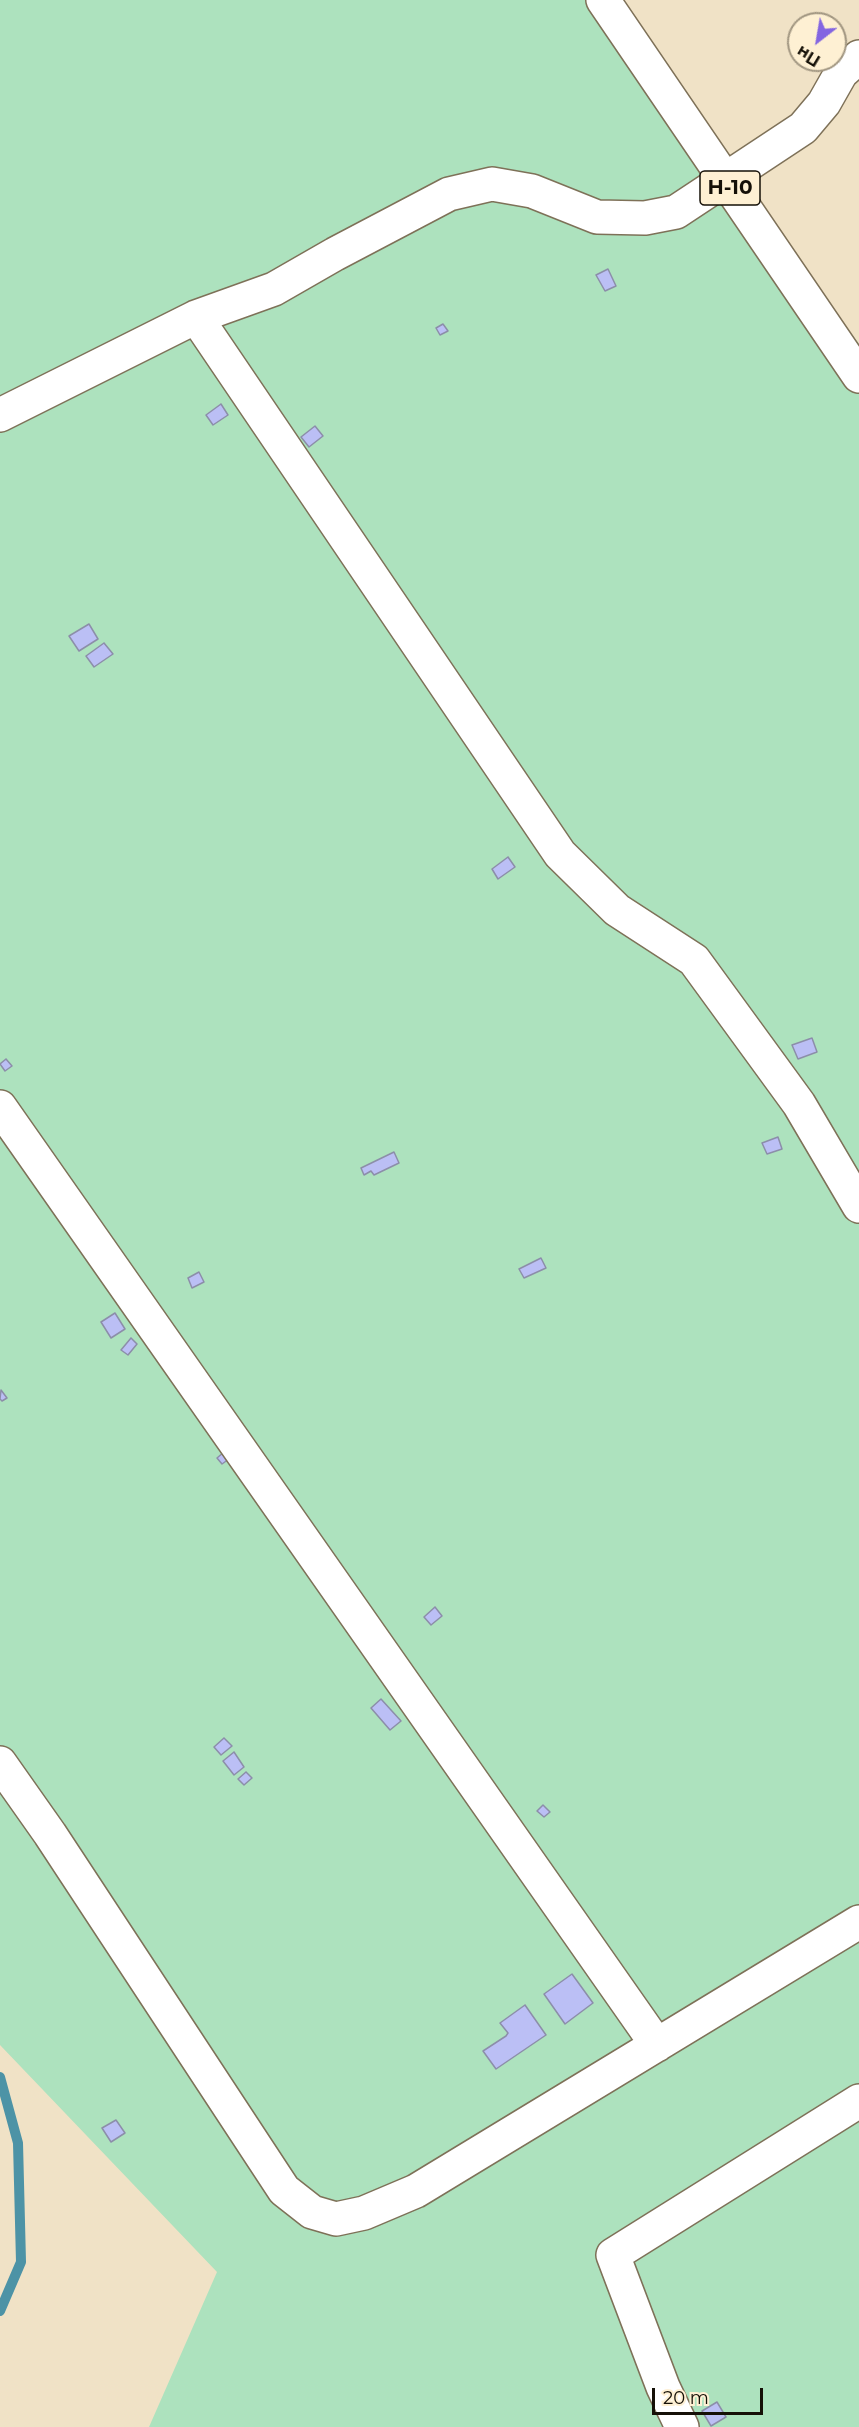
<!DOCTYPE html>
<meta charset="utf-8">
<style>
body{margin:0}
#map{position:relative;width:859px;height:2427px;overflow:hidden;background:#f0e2c6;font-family:Montserrat,sans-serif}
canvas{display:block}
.north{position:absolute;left:787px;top:12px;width:60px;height:60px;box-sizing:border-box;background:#fef0d3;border:2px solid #a19681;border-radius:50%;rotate:211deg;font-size:16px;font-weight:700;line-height:24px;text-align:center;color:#151007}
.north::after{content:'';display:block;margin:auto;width:21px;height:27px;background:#8365e1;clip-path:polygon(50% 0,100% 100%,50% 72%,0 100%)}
.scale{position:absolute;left:652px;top:2388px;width:111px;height:27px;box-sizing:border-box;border:3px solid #151007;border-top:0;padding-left:8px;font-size:18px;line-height:21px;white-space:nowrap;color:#151007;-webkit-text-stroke:4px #fef0d3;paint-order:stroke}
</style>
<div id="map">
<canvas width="859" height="2427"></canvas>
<div class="north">Пн</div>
<div class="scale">20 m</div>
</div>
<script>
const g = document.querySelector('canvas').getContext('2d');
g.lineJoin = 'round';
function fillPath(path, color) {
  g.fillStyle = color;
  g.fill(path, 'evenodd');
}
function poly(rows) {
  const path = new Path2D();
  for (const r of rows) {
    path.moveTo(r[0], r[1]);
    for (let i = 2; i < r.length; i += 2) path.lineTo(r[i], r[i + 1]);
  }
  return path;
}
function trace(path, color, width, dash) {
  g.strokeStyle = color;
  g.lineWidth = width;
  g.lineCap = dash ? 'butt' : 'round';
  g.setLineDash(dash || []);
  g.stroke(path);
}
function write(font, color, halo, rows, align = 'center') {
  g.font = font + ' Montserrat,sans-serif';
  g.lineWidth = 6;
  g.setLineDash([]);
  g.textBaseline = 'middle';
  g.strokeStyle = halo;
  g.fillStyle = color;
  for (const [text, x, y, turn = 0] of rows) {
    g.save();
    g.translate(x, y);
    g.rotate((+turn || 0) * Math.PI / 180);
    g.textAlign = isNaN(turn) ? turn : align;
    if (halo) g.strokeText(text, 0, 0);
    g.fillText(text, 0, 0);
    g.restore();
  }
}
fillPath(poly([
 [0,0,608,0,859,344,859,2427,149,2427,217,2272,0,2045]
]), '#ade2be');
trace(poly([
 [0,2077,18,2143,21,2262,0,2311]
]), '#4d93a6', 10);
const building = poly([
 [608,269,616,286,605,291,596,275,608,269],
 [443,324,448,331,440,335,436,328,443,324],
 [221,404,228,415,213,425,206,415,221,404],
 [315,426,323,436,309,447,301,437,315,426],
 [89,624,98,639,79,651,69,636,89,624],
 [104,643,113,654,94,667,86,656,104,643],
 [508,857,515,867,498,879,492,869,508,857],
 [812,1038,817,1052,798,1059,792,1045,812,1038],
 [6,1059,12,1066,5,1071,0,1064,6,1059],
 [778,1137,782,1149,767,1154,762,1143,778,1137],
 [394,1152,399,1163,374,1175,371,1171,364,1175,361,1168,394,1152],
 [541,1258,546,1268,524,1278,519,1269,541,1258],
 [199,1272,204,1282,192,1288,188,1278,199,1272],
 [115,1313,125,1329,111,1338,101,1322,115,1313],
 [131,1338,137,1344,128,1355,121,1350,131,1338],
 [1,1390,7,1398,2,1401,0,1399,1,1390],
 [224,1452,229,1459,222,1464,217,1458,224,1452],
 [435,1607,442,1616,431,1625,424,1617,435,1607],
 [381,1699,401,1721,390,1730,371,1708,381,1699],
 [224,1738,232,1746,221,1755,214,1747,224,1738],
 [234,1752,244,1767,234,1775,223,1761,234,1752],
 [246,1772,252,1778,244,1785,238,1779,246,1772],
 [543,1805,550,1812,544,1817,537,1811,543,1805],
 [572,1974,593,2003,565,2024,544,1994,572,1974],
 [525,2005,546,2035,496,2069,483,2051,506,2036,508,2033,500,2023,525,2005],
 [116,2120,125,2133,111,2142,102,2128,116,2120],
 [717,2402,726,2417,711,2426,702,2411,717,2402]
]);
fillPath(building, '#bbbff5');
trace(building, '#8c8ea9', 1.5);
const minor = poly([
 [196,317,560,854,617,910,694,960,799,1104,859,1206],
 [0,415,196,317,274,289,335,254,449,194,492,184,532,191,597,217,645,218,676,212,803,128,824,103,841,73,859,57],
 [0,1107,657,2045],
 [0,1763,50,1834,284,2190,312,2212,336,2219,364,2213,416,2191,859,1922],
 [682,2427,663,2387,613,2255,859,2101]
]);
const major = poly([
 [603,0,859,376]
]);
trace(minor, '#7e7158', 36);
trace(major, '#7e7158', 36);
trace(minor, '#fff', 33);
trace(major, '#fff', 33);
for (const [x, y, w] of [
 [730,188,60]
]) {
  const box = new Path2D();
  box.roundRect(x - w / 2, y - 17, w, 34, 4.5);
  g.fillStyle = '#fef0d3';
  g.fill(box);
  trace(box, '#151007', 1.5);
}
write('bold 20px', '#151007', null, [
 ["Н-10",730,188]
]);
</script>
